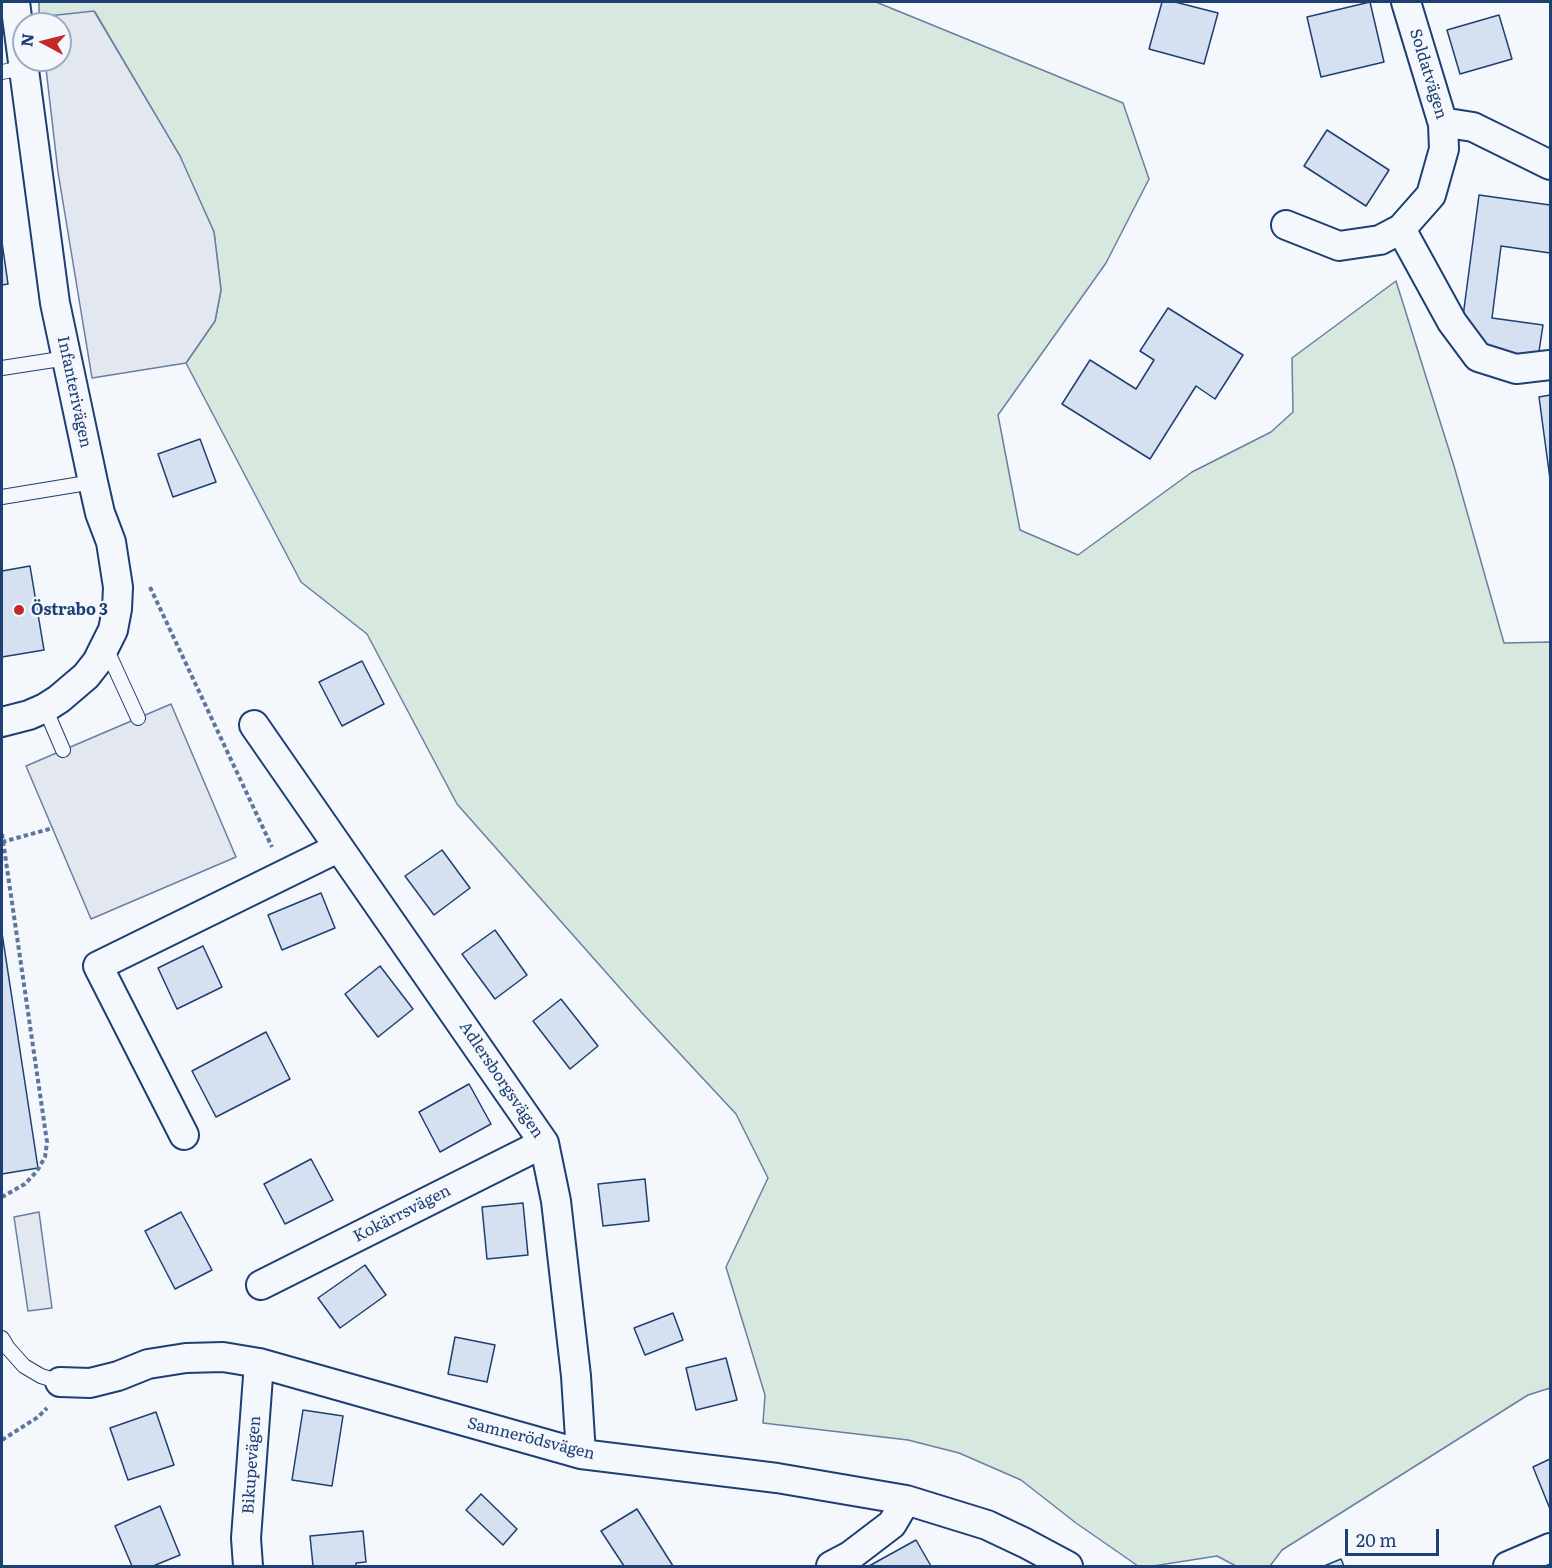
<!DOCTYPE html>
<meta charset="utf-8">
<style>
body{margin:0}
#map{position:relative;width:1552px;height:1568px;overflow:hidden;background:#f4f7fb;font-family:Literata,serif}
canvas{display:block}
.frame{position:absolute;inset:0;border:3px solid #1d3f73;pointer-events:none}
.north{position:absolute;left:12px;top:12px;width:60px;height:60px;box-sizing:border-box;background:#f4f7fb;border:2px solid #9eadc5;border-radius:50%;rotate:277deg;font-size:16px;font-weight:700;line-height:24px;text-align:center;color:#1d3f73}
.north::after{content:'';display:block;margin:auto;width:21px;height:27px;background:#c62828;clip-path:polygon(50% 0,100% 100%,50% 72%,0 100%)}
.scale{position:absolute;left:1345px;top:1529px;width:94px;height:27px;box-sizing:border-box;border:3px solid #1d3f73;border-top:0;padding-left:8px;font-size:18px;line-height:21px;white-space:nowrap;color:#1d3f73;-webkit-text-stroke:4px #f4f7fb;paint-order:stroke}
</style>
<div id="map">
<canvas width="1552" height="1568"></canvas>
<div class="frame"></div>
<div class="north">N</div>
<div class="scale">20 m</div>
</div>
<script>
const g = document.querySelector('canvas').getContext('2d');
g.lineJoin = 'round';
function fillPath(path, color) {
  g.fillStyle = color;
  g.fill(path, 'evenodd');
}
function poly(rows) {
  const path = new Path2D();
  for (const r of rows) {
    path.moveTo(r[0], r[1]);
    for (let i = 2; i < r.length; i += 2) path.lineTo(r[i], r[i + 1]);
  }
  return path;
}
function trace(path, color, width, dash) {
  g.strokeStyle = color;
  g.lineWidth = width;
  g.lineCap = dash ? 'butt' : 'round';
  g.setLineDash(dash || []);
  g.stroke(path);
}
function write(font, color, halo, rows, align = 'center') {
  g.font = font + ' Literata,serif';
  g.lineWidth = 4.5;
  g.setLineDash([]);
  g.textBaseline = 'middle';
  g.strokeStyle = halo;
  g.fillStyle = color;
  for (const [text, x, y, turn = 0] of rows) {
    g.save();
    g.translate(x, y);
    g.rotate((+turn || 0) * Math.PI / 180);
    g.textAlign = isNaN(turn) ? turn : align;
    if (halo) g.strokeText(text, 0, 0);
    g.fillText(text, 0, 0);
    g.restore();
  }
}
const green = poly([
 [39,2,876,2,1123,103,1149,179,1106,263,998,415,1020,530,1078,555,1192,472,1271,432,1293,412,1292,358,1396,281,1454,466,1504,643,1550,642,1550,1388,1528,1395,1282,1550,1270,1566,1236,1566,1217,1556,1153,1566,1138,1566,1076,1523,1021,1480,959,1453,908,1440,763,1423,765,1395,726,1267,768,1178,736,1114,642,1013,457,804,367,634,301,582,186,363,215,321,221,290,214,232,179,156,95,12,39,17,39,2]
]);
fillPath(green, '#d7e8df');
trace(green, '#687fa3', 1.5);
const parking = poly([
 [94,11,180,156,214,232,221,290,215,321,186,363,92,378,58,172,45,60,60,60,60,24,40,24,39,17,94,11],
 [171,704,236,857,91,919,26,766,171,704],
 [39,1212,52,1308,28,1311,14,1217,39,1212]
]);
fillPath(parking, '#e3e8f0');
trace(parking, '#687fa3', 1.5);
const building = poly([
 [1162,2,1175,2,1218,13,1204,64,1149,49,1162,2],
 [1370,2,1384,62,1321,77,1307,17,1370,2],
 [1499,15,1512,59,1460,74,1447,30,1499,15],
 [1327,130,1389,170,1366,206,1304,166,1327,130],
 [1479,195,1550,205,1550,253,1501,246,1492,318,1543,325,1538,358,1482,351,1462,324,1479,195],
 [2,242,8,284,2,285,2,242],
 [1168,308,1243,355,1215,399,1196,386,1150,459,1062,404,1090,360,1136,389,1154,360,1140,351,1168,308],
 [1550,395,1550,479,1539,397,1550,395],
 [200,439,216,482,173,497,158,454,200,439],
 [30,566,44,650,2,657,2,571,30,566],
 [362,661,384,704,342,726,319,682,362,661],
 [442,850,470,888,434,915,405,876,442,850],
 [321,893,335,928,282,950,268,915,321,893],
 [495,930,527,975,495,999,462,954,495,930],
 [2,933,38,1168,2,1174,2,933],
 [203,946,222,987,177,1009,158,968,203,946],
 [380,966,413,1009,378,1037,345,994,380,966],
 [561,999,598,1046,570,1069,533,1021,561,999],
 [266,1032,290,1079,216,1117,192,1071,266,1032],
 [469,1084,491,1124,440,1152,419,1112,469,1084],
 [311,1159,333,1200,285,1224,264,1184,311,1159],
 [645,1179,649,1221,603,1226,598,1184,645,1179],
 [523,1203,528,1255,487,1259,482,1207,523,1203],
 [181,1212,212,1270,175,1289,145,1231,181,1212],
 [365,1265,386,1295,340,1328,318,1298,365,1265],
 [673,1313,683,1340,645,1355,634,1328,673,1313],
 [455,1337,495,1345,487,1382,448,1374,455,1337],
 [726,1358,737,1400,696,1410,686,1368,726,1358],
 [303,1410,343,1416,332,1486,292,1480,303,1410],
 [156,1412,174,1465,128,1480,110,1428,156,1412],
 [1550,1459,1550,1509,1533,1467,1550,1459],
 [481,1494,517,1529,503,1545,466,1510,481,1494],
 [160,1506,180,1555,153,1566,132,1566,115,1526,160,1506],
 [637,1509,673,1566,624,1566,601,1531,637,1509],
 [363,1531,366,1562,356,1563,356,1566,313,1566,310,1536,363,1531],
 [916,1540,931,1566,869,1566,916,1540],
 [1341,1559,1344,1566,1324,1566,1341,1559]
]);
fillPath(building, '#d5e0f0');
trace(building, '#1d3f73', 1.5);
const lane = poly([
 [2,72,23,68],
 [2,368,67,358],
 [2,497,93,482],
 [105,646,138,718],
 [45,708,63,750],
 [2,1338,8,1348,24,1366,41,1376,60,1382]
]);
const street = poly([
 [1443,124,1454,124,1473,127,1550,165],
 [1286,225,1339,246,1380,240,1401,229,1431,195,1444,149,1443,124,1406,2],
 [1401,229,1452,322,1478,357,1516,369,1550,365],
 [2,722,29,715,45,708,59,699,86,676,97,662,113,630,117,609,118,587,111,542,100,513,93,482,55,303,15,2],
 [254,725,544,1143,556,1201,576,1376,581,1454],
 [184,1135,98,966,338,848],
 [261,1285,544,1143],
 [60,1382,90,1383,118,1376,148,1364,186,1358,223,1357,259,1363,581,1454,777,1478,906,1500,987,1525,1025,1543,1068,1566],
 [248,1566,246,1538,259,1363],
 [831,1566,850,1556,892,1524,906,1500],
 [1508,1566,1550,1548]
]);
trace(lane, '#1d3f73', 16);
trace(street, '#1d3f73', 32);
trace(poly([
 [150,587,272,847],
 [2,834,47,1142,45,1157,37,1171,25,1184,2,1197],
 [2,842,53,828],
 [2,1440,38,1417,47,1408]
]), '#5e769c', 4, [4.5, 3]);
trace(lane, '#f4f7fb', 14);
trace(street, '#f4f7fb', 28);
for (const [x, y, r, color] of [
 [19,610,6,"#c62828"]
]) {
  const dot = new Path2D();
  dot.arc(x, y, r, 0, 2 * Math.PI);
  g.fillStyle = color;
  g.fill(dot);
  trace(dot, '#f4f7fb', 2);
}
write('16px', '#1d3f73', '#f4f7fb', [
 ["Soldatvägen",1428,74,73],
 ["Infanterivägen",74,392,78],
 ["Adlersborgsvägen",501,1080,56],
 ["Kokärrsvägen",402,1214,-27],
 ["Samnerödsvägen",531,1439,14],
 ["Bikupevägen",252,1465,-86]
]);
write('bold 16px', '#1d3f73', '#f4f7fb', [
 ["Östrabo 3",31,610]
], 'left');
</script>
